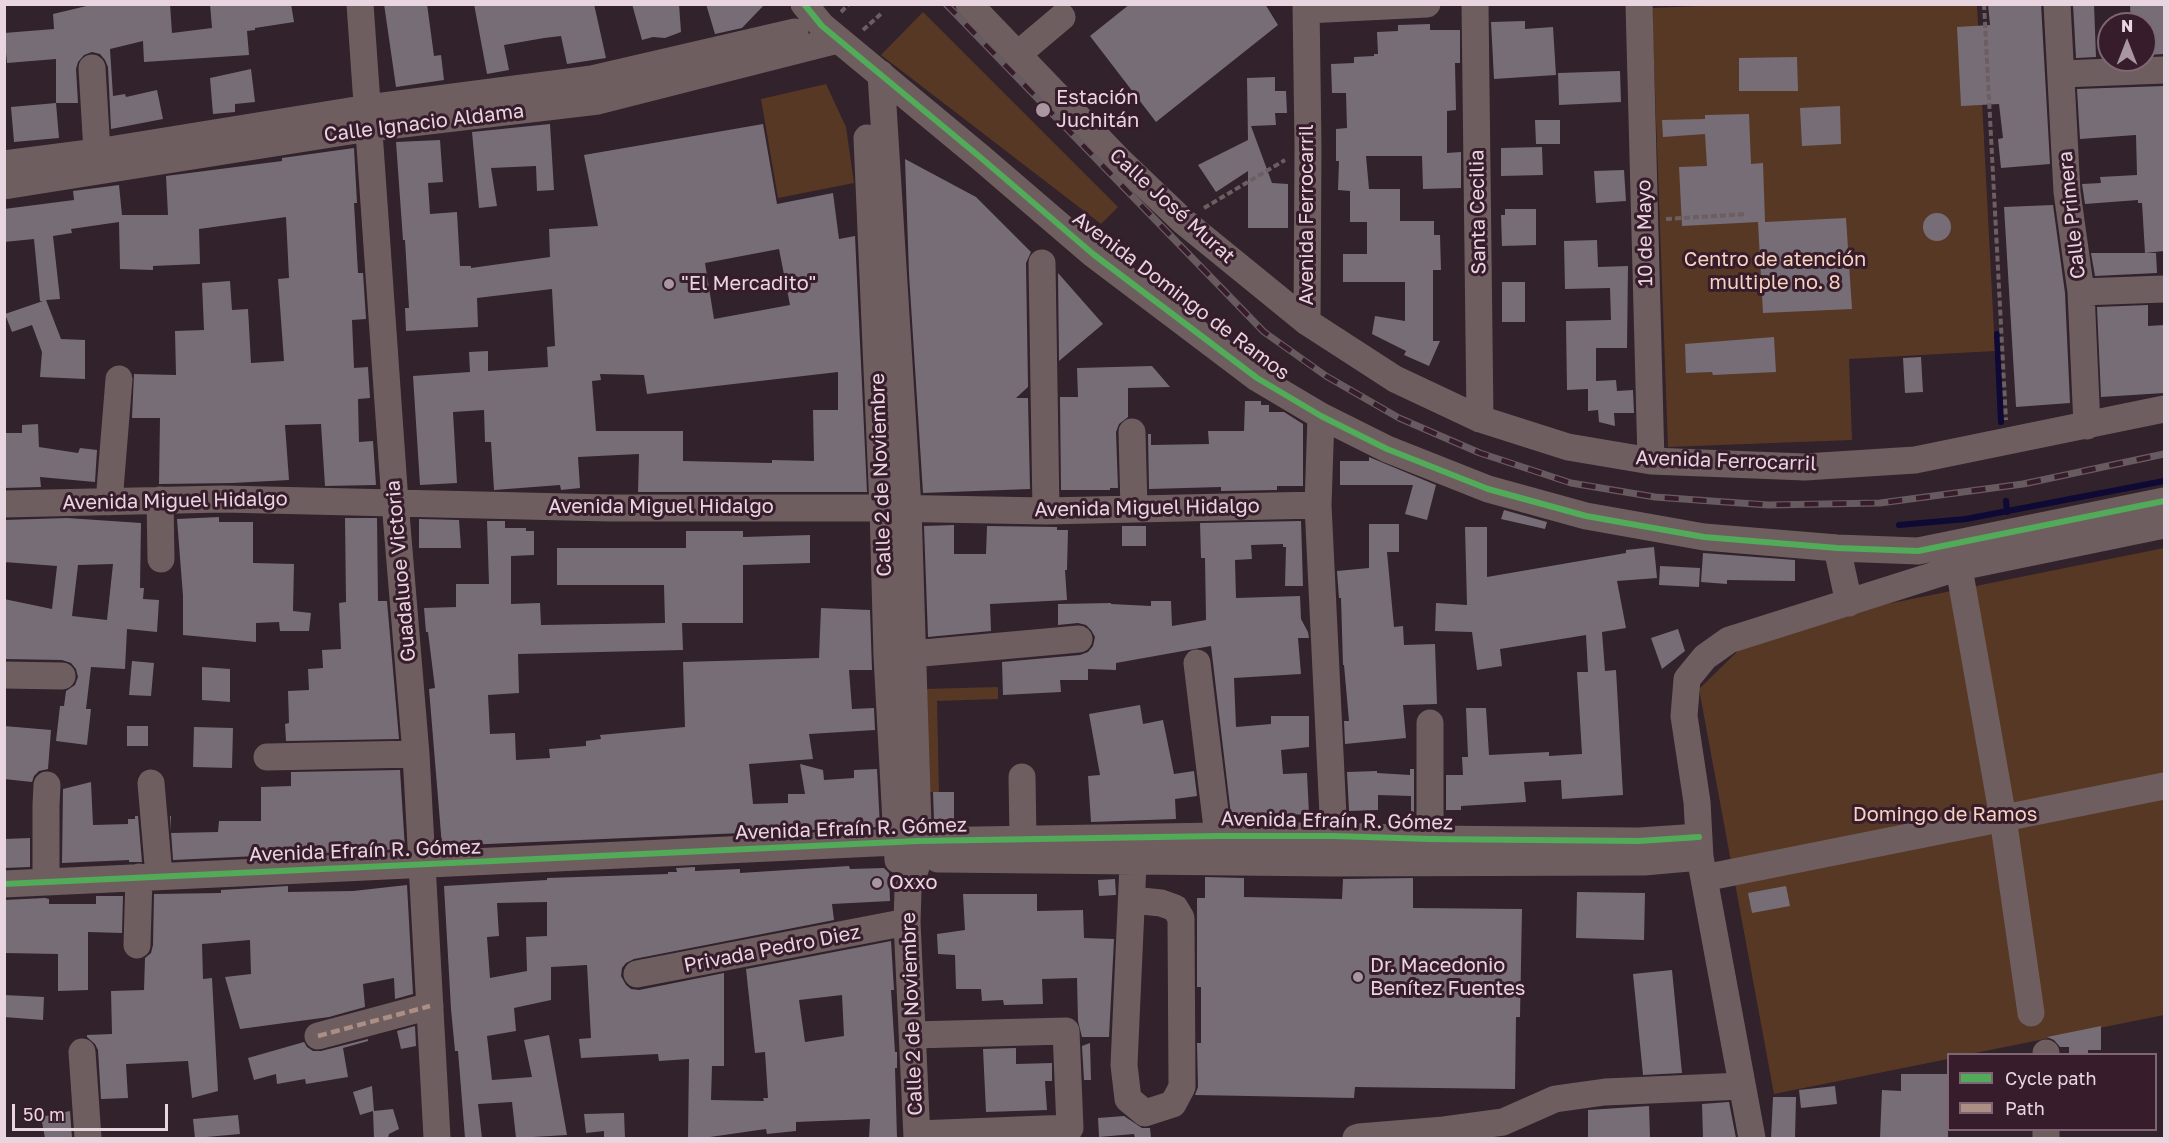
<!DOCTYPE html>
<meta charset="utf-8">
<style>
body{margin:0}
#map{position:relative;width:2169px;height:1143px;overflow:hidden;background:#31222b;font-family:"Golos Text",sans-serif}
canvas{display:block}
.frame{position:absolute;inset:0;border:6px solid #e8d5df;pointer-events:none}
.legend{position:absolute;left:1947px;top:1053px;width:210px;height:78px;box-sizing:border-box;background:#371c2c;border:2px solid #7e6674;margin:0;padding:8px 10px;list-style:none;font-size:18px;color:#e8d5df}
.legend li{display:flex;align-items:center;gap:12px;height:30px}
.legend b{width:30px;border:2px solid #7e6674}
.north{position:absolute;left:2097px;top:12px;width:60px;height:60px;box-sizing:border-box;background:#371c2c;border:2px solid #7e6674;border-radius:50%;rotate:0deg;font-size:16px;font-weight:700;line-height:24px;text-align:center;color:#e8d5df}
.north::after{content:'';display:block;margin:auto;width:21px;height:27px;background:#a896a0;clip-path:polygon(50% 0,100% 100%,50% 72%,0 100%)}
.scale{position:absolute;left:12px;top:1104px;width:156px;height:27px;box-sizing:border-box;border:3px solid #e8d5df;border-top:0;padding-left:8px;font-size:18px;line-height:21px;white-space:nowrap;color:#e8d5df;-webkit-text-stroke:4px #371c2c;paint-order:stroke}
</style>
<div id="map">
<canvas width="2169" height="1143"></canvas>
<div class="frame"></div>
<ul class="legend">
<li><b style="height:8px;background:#51ab58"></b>Cycle path</li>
<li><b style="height:8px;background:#ac8f84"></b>Path</li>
</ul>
<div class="north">N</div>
<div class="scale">50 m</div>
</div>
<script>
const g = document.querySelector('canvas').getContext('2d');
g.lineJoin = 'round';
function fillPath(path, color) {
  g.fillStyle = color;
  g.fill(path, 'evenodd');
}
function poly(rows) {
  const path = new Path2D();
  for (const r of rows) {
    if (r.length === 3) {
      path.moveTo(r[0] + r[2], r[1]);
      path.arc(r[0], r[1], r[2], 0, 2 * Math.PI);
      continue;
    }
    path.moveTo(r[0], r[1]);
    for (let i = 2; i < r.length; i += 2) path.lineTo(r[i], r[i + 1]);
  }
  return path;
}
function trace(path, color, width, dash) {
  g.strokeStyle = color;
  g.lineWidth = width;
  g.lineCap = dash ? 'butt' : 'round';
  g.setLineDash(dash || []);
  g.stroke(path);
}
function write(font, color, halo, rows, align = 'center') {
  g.font = font + ' "Golos Text",sans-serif';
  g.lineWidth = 6;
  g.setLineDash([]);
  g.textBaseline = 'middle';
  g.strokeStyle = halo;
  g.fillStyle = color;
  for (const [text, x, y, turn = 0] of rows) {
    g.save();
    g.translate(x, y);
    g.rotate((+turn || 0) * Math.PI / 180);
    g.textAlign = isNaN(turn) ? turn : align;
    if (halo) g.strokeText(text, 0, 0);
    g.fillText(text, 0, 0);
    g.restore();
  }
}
fillPath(poly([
 [1746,4,1977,5,1995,351,1849,359,1852,440,1668,447,1652,8],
 [923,12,1118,207,1101,224,881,55],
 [826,84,846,127,854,183,778,198,761,99],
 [2164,548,2164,1015,1970,1054,1948,1054,1948,1059,1774,1094,1699,689,1744,645,1877,606],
 [998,687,998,699,937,701,939,792,926,792,924,689]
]), '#573825');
trace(poly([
 [1997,334,2001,422],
 [2006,501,2007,512],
 [1899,525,1966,519,2164,481]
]), '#0e0935', 6);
fillPath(poly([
 [95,4,170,4,172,33,212,28,210,4,291,4,294,22,255,28,255,30,247,31,249,55,144,62,143,41,110,49,113,96,125,94,126,97,157,90,163,119,111,129,108,67,105,60,100,54,92,52,84,55,78,62,76,69,78,103,56,103,56,59,7,63,4,33,54,29,53,14],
 [384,4,427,4,434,56,441,55,444,80,396,87],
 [474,4,594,4,606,58,567,64,561,36,544,38,504,45,509,70,487,74],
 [632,4,679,4,681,32,665,38,653,37,642,40],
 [706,4,765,4,742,28,715,34],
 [1130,4,1265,4,1278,25,1156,122,1090,36],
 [1988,4,2041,4,2050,164,2001,168,1998,139,2003,138,1999,104,1961,106,1957,27,1990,25],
 [2073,4,2094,4,2096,57,2076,58],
 [2130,4,2164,4,2164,54,2145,55,2145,24,2131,24],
 [1525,21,1525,29,1553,27,1556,75,1494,79,1491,22],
 [1430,24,1430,30,1460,30,1460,63,1455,63,1456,110,1447,111,1447,153,1461,152,1461,188,1423,189,1422,156,1366,156,1369,189,1400,189,1400,221,1434,221,1434,235,1440,235,1441,270,1433,270,1433,341,1440,341,1429,366,1404,355,1406,351,1372,334,1375,316,1405,321,1405,282,1343,282,1343,254,1367,254,1367,222,1350,222,1350,191,1338,190,1339,161,1336,161,1336,129,1347,128,1346,93,1332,93,1331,64,1354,63,1354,57,1374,56,1374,54,1378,54,1377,32,1398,31,1398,25],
 [1797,57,1798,91,1739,91,1739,58],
 [251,69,255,102,235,104,235,112,213,114,210,78],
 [1620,71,1621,102,1559,105,1558,73],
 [1275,77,1275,91,1286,91,1287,113,1275,113,1276,125,1251,126,1272,183,1288,184,1288,228,1248,228,1248,171,1216,192,1198,165,1248,140,1247,78],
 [2164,86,2164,251,2145,253,2142,203,2138,203,2138,200,2085,204,2082,184,2101,183,2100,177,2137,175,2136,135,2080,139,2077,89],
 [56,103,59,138,14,142,11,107],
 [1840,106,1841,144,1802,146,1800,108],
 [1749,114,1751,164,1763,163,1765,222,1846,218,1852,309,1763,313,1758,222,1682,226,1679,167,1707,166,1705,134,1663,137,1662,120,1705,119,1705,115],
 [1535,120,1560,120,1560,144,1536,144],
 [550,124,554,190,537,191,536,166,491,168,497,206,479,208,472,132],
 [763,124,777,204,833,193,839,239,855,236,867,492,638,492,639,454,578,457,580,488,561,490,560,485,494,490,491,442,485,442,484,410,453,412,457,483,420,485,413,376,470,372,469,352,488,351,488,371,548,367,547,347,555,346,552,289,477,298,478,327,406,331,405,308,409,308,405,240,403,240,396,142,440,140,443,182,428,183,430,214,457,212,460,266,471,266,471,268,550,257,549,229,598,226,584,155],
 [779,249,790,305,714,319,705,263],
 [838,372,838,410,813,410,814,461,772,460,772,463,683,461,683,431,596,431,592,381,601,380,600,374,644,375,647,394],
 [1542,147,1543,175,1501,176,1501,148],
 [354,148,357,203,354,203,358,273,363,273,366,319,352,320,354,368,368,367,370,398,358,399,359,442,373,441,376,485,325,486,321,424,285,425,289,480,232,483,159,484,160,418,132,418,134,374,176,375,175,331,204,330,202,283,230,281,232,310,248,309,251,363,284,361,278,279,289,278,286,217,199,229,200,264,153,266,153,270,120,269,119,222,71,229,72,233,53,236,60,299,46,300,61,339,85,340,85,379,40,377,42,352,32,325,12,332,5,314,43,301,40,301,34,239,4,242,4,209,74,200,73,191,119,185,122,215,168,215,166,176,282,161,282,158],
 [905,159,976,197,1031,252,1026,263,1028,387,1016,398,1028,398,1030,489,923,493,909,274],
 [1624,170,1626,201,1596,203,1594,171],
 [2053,205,2065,293,2070,403,2016,407,2004,207],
 [1505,209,1536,209,1536,245,1502,246,1501,215,1505,215],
 [1937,227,14],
 [1597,240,1598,267,1628,266,1627,348,1596,348,1596,381,1616,380,1617,391,1633,390,1634,413,1614,413,1615,426,1599,422,1598,410,1588,411,1588,389,1567,390,1566,321,1611,320,1610,288,1565,289,1564,241],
 [2091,253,2156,253,2157,273,2095,276],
 [1058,273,1103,324,1059,361],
 [1502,282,1525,282,1525,322,1502,322],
 [2148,305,2148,326,2164,325,2164,393,2101,397,2097,307],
 [1774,337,1776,372,1713,375,1712,372,1686,373,1685,344],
 [1921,357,1923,392,1905,393,1903,358],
 [1152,366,1170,387,1128,388,1128,417,1119,424,1116,432,1118,488,1110,488,1110,490,1061,490,1060,397,1078,397,1077,368],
 [1245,401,1261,401,1261,405,1269,405,1269,412,1284,412,1303,424,1303,486,1277,486,1277,490,1221,491,1221,487,1149,489,1148,434,1151,434,1151,445,1209,444,1208,431,1244,431],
 [38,424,39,447,78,453,80,448,97,450,95,482,40,477,41,487,4,488,4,433,22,433,22,425],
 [1369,457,1436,485,1427,520,1405,514,1413,485,1340,485,1340,461,1369,461],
 [1504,510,1547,522,1545,529,1501,519],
 [219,517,219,522,253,522,253,563,294,564,293,611,311,613,309,631,280,631,279,622,256,623,256,642,183,635,183,596,177,519],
 [67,518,141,523,140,588,144,588,143,599,159,600,157,632,127,629,125,669,91,667,86,709,91,709,87,745,56,741,60,706,64,706,66,691,75,685,78,677,76,669,71,663,62,660,4,659,4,599,52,609,57,566,4,562,4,520],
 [113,564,107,620,72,616,78,565],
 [345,518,377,518,378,601,387,601,399,739,286,741,285,724,289,723,288,691,309,690,308,669,323,668,322,650,341,649,339,603,346,602],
 [419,519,459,520,461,548,419,548],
 [487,521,505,521,505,528,526,528,526,531,534,531,534,555,511,556,511,604,540,603,541,625,665,623,664,585,557,585,557,548,686,548,686,531,743,531,743,537,810,535,810,563,743,565,743,623,682,623,683,650,518,654,519,693,488,695,490,734,515,733,516,760,550,758,549,749,586,746,586,741,601,739,600,735,685,727,683,662,819,658,821,608,870,610,872,670,849,670,852,709,874,708,875,730,809,734,813,759,749,764,753,804,788,803,788,794,805,794,800,764,823,770,824,780,854,778,854,770,877,769,880,827,442,846,429,689,435,688,428,632,426,632,424,608,456,607,456,584,489,584],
 [1301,521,1303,586,1285,586,1286,547,1283,547,1283,544,1251,545,1252,559,1235,560,1236,598,1300,596,1301,619,1308,632,1309,638,1298,638,1301,674,1234,678,1236,727,1271,724,1271,716,1309,716,1309,747,1281,750,1283,774,1307,773,1309,814,1261,816,1261,814,1231,815,1211,646,1116,663,1116,670,1088,669,1088,680,1060,680,1061,692,1003,695,1002,662,1080,655,1088,652,1093,646,1095,637,1091,630,1086,625,1078,623,1058,625,1058,604,1111,603,1111,604,1151,606,1151,601,1171,601,1172,626,1206,620,1205,558,1201,558,1200,523],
 [1369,524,1399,524,1399,552,1387,552,1394,627,1403,626,1404,645,1435,644,1437,704,1403,705,1406,738,1345,744,1344,721,1349,721,1344,665,1343,665,1341,598,1339,598,1337,571,1369,568],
 [954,525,954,554,986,554,987,526,1057,527,1057,530,1068,530,1067,570,1065,570,1067,600,990,604,991,631,928,637,924,526],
 [1122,526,1146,526,1146,546,1122,546],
 [1465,527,1487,527,1487,577,1626,553,1626,550,1654,547,1657,578,1617,581,1626,628,1602,632,1605,671,1616,670,1623,795,1562,799,1561,780,1524,782,1526,802,1461,806,1461,810,1446,810,1446,775,1463,775,1462,757,1468,757,1466,708,1486,708,1489,755,1549,752,1549,756,1582,754,1577,672,1588,672,1586,635,1500,649,1502,666,1477,670,1472,632,1435,631,1436,603,1467,605],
 [1703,553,1795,560,1795,581,1727,580,1727,584,1701,582],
 [1660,566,1700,568,1699,587,1659,585],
 [1678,629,1685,651,1662,669,1651,638],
 [132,661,154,663,151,696,129,695],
 [202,667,230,669,230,702,202,700],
 [1140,705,1143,724,1163,720,1174,774,1194,771,1197,796,1175,799,1176,819,1091,822,1088,776,1100,775,1089,714],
 [4,726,51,730,48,769,39,771,34,776,32,782,4,779],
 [127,726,148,726,148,746,127,746],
 [194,727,233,728,232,768,193,767],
 [1410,769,1414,769,1414,823,1411,823,1411,796,1378,795,1378,810,1349,811,1347,772,1377,771,1377,773,1410,775],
 [400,770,405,849,173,860,170,816,171,816,171,833,218,832,219,821,261,821,261,787,291,786,291,772],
 [91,782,93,825,128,824,128,819,135,819,135,816,138,816,142,862,129,862,129,860,62,863,63,789],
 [933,792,954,792,954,819,934,820],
 [30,838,30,867,4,868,4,839],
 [849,866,850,869,884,868,889,873,890,901,832,904,834,920,634,959,626,963,622,968,621,976,626,985,631,989,639,990,724,973,724,1066,712,1066,711,1100,764,1101,763,1098,768,1098,765,1052,755,1053,746,969,891,941,894,990,891,990,895,1052,897,1052,897,1068,895,1068,897,1138,869,1138,870,1119,796,1122,796,1131,767,1134,766,1129,710,1137,710,1138,688,1138,689,1059,659,1061,658,1054,581,1058,579,1039,591,1038,587,965,551,967,551,1000,514,1008,516,1031,487,1036,492,1080,532,1077,524,1040,549,1035,567,1135,516,1138,512,1102,478,1104,482,1138,465,1138,458,1051,455,1051,451,1009,444,886,547,880,547,878,668,874,668,872,677,872,676,868,695,867,695,871,740,869,740,873],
 [547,902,547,936,526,937,527,971,490,978,487,937,499,936,497,903],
 [842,995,844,1036,805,1042,799,1000],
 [1205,877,1244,878,1244,897,1342,899,1343,879,1413,878,1413,908,1522,909,1520,1017,1516,1017,1515,1089,1355,1087,1354,1098,1195,1095,1198,1087,1197,1043,1201,1043,1201,987,1197,987,1197,898,1205,898],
 [1115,879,1116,895,1099,896,1098,880],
 [407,885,413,994,395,999,394,978,363,984,365,1007,329,1017,240,1029,225,977,251,974,250,940,202,944,203,979,212,978,218,1091,192,1098,188,1061,126,1064,128,1098,101,1099,98,1050,95,1044,87,1037,87,1035,112,1034,111,991,144,990,145,958,151,953,153,945,154,894,221,893,221,890,288,886,288,892,353,891],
 [1786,886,1790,906,1752,913,1748,893],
 [1577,892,1645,893,1644,940,1576,938],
 [963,894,1037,894,1037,911,1083,910,1084,938,1114,939,1109,1037,1082,1037,1078,1021,1077,978,1042,979,1043,1004,1004,1005,1003,1000,982,1001,981,989,956,989,955,955,938,954,937,934,965,930],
 [96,896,123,896,122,933,88,932,88,990,58,991,58,954,4,953,4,900,45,898,49,899,49,904,96,904],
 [1672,970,1682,1073,1643,1075,1633,974],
 [4,995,44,997,43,1020,4,1017],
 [415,1026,416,1046,401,1049,397,1031],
 [2101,1026,2101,1050,2088,1050,2088,1053,2069,1053,2069,1047,2060,1047,2054,1040,2047,1037],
 [368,1039,368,1041,343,1048,348,1077,306,1084,305,1079,277,1084,276,1074,254,1080,248,1058,304,1042,307,1047,313,1051,321,1051],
 [1090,1043,1091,1080,1084,1080,1082,1046],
 [1016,1048,1016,1064,1052,1063,1052,1081,1045,1081,1047,1110,986,1112,983,1049],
 [1901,1074,1948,1074,1948,1138,1880,1138,1882,1090,1901,1091],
 [372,1086,374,1111,393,1109,399,1129,389,1134,388,1138,374,1138,373,1111,360,1115,353,1092],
 [1835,1086,1837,1104,1801,1108,1799,1090],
 [1773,1097,1796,1097,1795,1138,1771,1138],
 [1729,1102,1736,1138,1703,1138,1702,1104],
 [1649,1106,1650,1138,1588,1138,1588,1110],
 [70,1111,72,1138,45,1138,41,1117],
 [624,1113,625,1138,604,1138,604,1131,586,1133,584,1114],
 [238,1115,240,1134,195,1138,193,1119],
 [1124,1116,1142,1128,1150,1128,1151,1138,1135,1138,1134,1134,1099,1137,1098,1118]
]), '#776d77');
trace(poly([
 [1984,4,2006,420],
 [841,12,849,4],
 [863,30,883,12],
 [1204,208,1285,160],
 [1666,219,1747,214]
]), '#6c5e61', 4, [6, 3]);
trace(poly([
 [360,4,395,502,416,754,437,1138],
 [804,4,822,26,980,157,1093,254,1257,378,1321,416,1387,449,1488,489,1586,516,1704,537,1837,548,1918,551,2164,501],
 [969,4,1120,161,1183,221,1307,322,1395,379,1480,419,1568,447,1651,461,1805,467,1915,460,2164,409],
 [1306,4,1308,146,1307,322],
 [1475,4,1480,419],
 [1639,4,1651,461],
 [2057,4,2067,192,2081,292,2087,426],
 [1306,10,1427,4],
 [1017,55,1062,17],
 [92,68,97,152],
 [881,74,908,508,919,858,908,890,907,922,917,1138],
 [2061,74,2164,70],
 [867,138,883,508,887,656,898,860],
 [4,164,97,152,368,108,592,79,795,32],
 [4,186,369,128,598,101,838,40],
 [1042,263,1046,511],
 [2081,292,2164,289],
 [1321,416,1318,505,1334,836,1333,853],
 [1132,432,1134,509],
 [160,500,161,559],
 [109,502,119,379],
 [4,504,223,499,610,508,883,508,1046,511,1318,505],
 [1837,548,1849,603],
 [1956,551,2003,818,2031,1013],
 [912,654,1079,639],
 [1197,663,1218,836],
 [4,675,62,676],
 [1430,723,1430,839],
 [267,757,416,754],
 [1022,777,1023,839],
 [151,783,159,876],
 [938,859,1333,863,1644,862,1700,857],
 [1704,878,2164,786],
 [46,882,46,805,47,785],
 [4,884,918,841,1218,836,1334,836,1430,839,1639,841,1699,837],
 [1132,900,1161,903,1175,908,1181,918,1182,1087,1173,1104,1145,1113,1128,1099,1124,1065,1134,842],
 [137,945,139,877],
 [637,974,907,922],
 [913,1035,1066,1031,1070,1128,917,1134],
 [318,1036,430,1006],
 [82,1052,88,1138],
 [2046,1053,2046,1054],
 [2046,1130,2046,1138],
 [1356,1138,1359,1137,1444,1130,1503,1122,1555,1099,1605,1092,1742,1086],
 [1752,1138,1700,857,1697,802,1684,716,1687,679,1705,657,1729,640,1960,567,2164,525]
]), '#6f5e5f', 27);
const rail = poly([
 [946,4,1264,332,1326,376,1399,418,1480,453,1571,483,1655,497,1768,505,1880,503,2023,484,2164,454]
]);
trace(rail, '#685b5f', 7);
trace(rail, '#371c2c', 4.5, [14]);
trace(poly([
 [318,1036,430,1006]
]), '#ac8f84', 4.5, [9, 4.5]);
trace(poly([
 [804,4,822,26,980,157,1093,254,1257,378,1321,416,1387,449,1488,489,1586,516,1704,537,1837,548,1918,551,2164,501],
 [4,884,918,841,1218,836,1334,836,1430,839,1639,841,1699,837]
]), '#51ab58', 6);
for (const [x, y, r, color] of [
 [1043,110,8,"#a896a0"],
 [669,284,6,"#a896a0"],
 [877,883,6,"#a896a0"],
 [1358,977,6,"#a896a0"]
]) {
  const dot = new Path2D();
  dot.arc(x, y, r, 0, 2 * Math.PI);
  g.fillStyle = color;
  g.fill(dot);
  trace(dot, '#371c2c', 2);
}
write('20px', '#e8d5df', '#371c2c', [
 ["Estación",1056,98],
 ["Juchitán",1056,121],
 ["\"El Mercadito\"",681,284],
 ["Oxxo",889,883],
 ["Dr. Macedonio",1370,966],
 ["Benítez Fuentes",1370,989]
], 'left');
write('20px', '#e8d5df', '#371c2c', [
 ["Calle Ignacio Aldama",424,123,-7],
 ["Calle José Murat",1172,206,42],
 ["Santa Cecilia",1478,212,-91],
 ["Avenida Ferrocarril",1307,215,-90],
 ["Calle Primera",2072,215,-96],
 ["10 de Mayo",1645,233,-91],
 ["Avenida Domingo de Ramos",1181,296,37],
 ["Avenida Ferrocarril",1726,461,2],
 ["Calle 2 de Noviembre",881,475,-92],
 ["Avenida Miguel Hidalgo",175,501,-1],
 ["Avenida Miguel Hidalgo",661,507],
 ["Avenida Miguel Hidalgo",1147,508,-1],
 ["Guadaluoe Victoria",401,571,-95],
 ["Avenida Efraín R. Gómez",1337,821,1],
 ["Avenida Efraín R. Gómez",851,829,-2],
 ["Avenida Efraín R. Gómez",365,851,-2],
 ["Privada Pedro Diez",772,949,-11],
 ["Calle 2 de Noviembre",912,1014,-92]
]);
write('20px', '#f5d3bd', '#371c2c', [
 ["Centro de atención",1775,260],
 ["multiple no. 8",1775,283],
 ["Domingo de Ramos",1945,815]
]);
</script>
